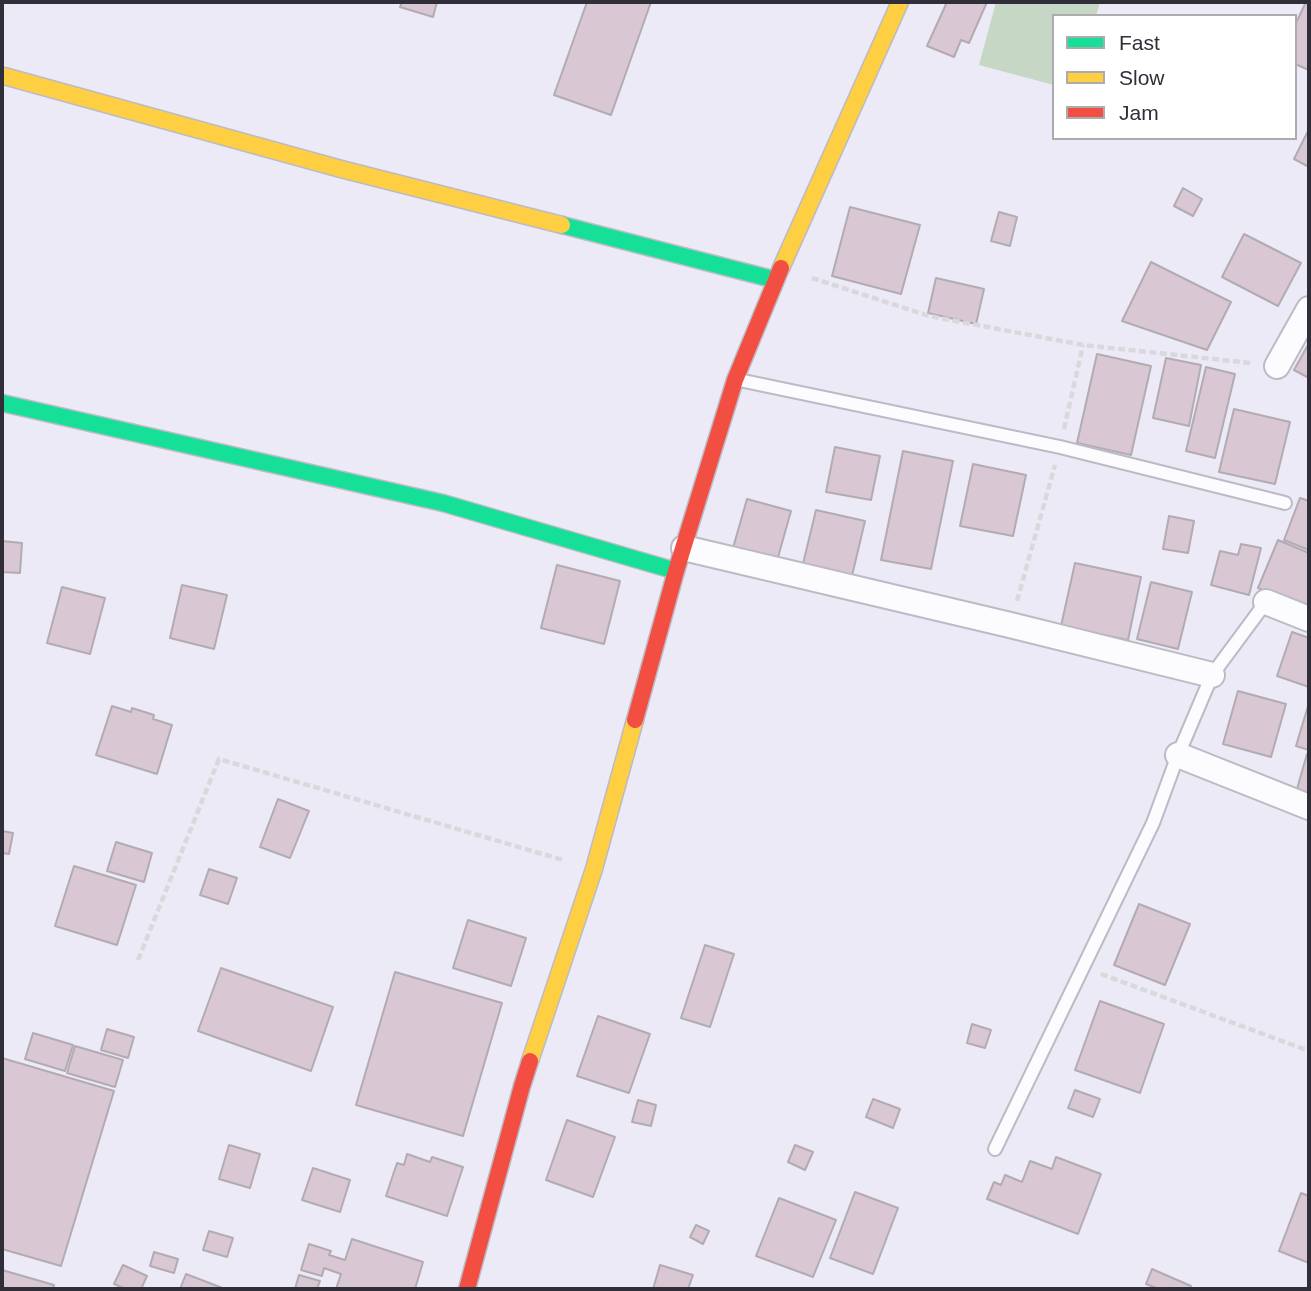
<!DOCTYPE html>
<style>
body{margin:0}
#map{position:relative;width:1311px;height:1291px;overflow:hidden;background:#eceaf6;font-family:Arial,sans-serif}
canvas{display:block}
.frame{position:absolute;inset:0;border:4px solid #302e39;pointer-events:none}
.legend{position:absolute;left:1052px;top:14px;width:245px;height:126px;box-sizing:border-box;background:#fff;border:2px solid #acabb0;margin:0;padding:9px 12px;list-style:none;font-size:21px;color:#302e39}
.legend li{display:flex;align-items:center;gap:14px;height:35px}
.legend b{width:35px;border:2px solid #acabb0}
</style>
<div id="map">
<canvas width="1311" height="1291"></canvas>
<div class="frame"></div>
<ul class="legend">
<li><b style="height:9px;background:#16e098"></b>Fast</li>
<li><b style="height:9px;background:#ffcf43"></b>Slow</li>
<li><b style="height:9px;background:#f24e42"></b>Jam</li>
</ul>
</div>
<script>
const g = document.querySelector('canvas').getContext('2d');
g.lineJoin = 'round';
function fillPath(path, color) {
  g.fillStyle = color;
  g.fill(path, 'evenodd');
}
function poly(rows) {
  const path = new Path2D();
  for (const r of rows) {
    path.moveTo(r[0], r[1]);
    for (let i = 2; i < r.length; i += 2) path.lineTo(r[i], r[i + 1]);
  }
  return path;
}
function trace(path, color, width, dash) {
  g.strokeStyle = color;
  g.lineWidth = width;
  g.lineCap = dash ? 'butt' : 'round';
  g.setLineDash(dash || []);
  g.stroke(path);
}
fillPath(poly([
 [996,2,1100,2,1096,16,1054,16,1054,85,979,65]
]), '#c6d7c5');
const building = poly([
 [402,2,437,2,433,17,400,7,402,2],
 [587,2,651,2,611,115,554,95,587,2],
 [947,2,987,2,969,43,961,40,954,57,927,46,947,2],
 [1306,2,1309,2,1309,70,1295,64,1295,25,1306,2],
 [1309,129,1309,167,1294,159,1309,129],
 [1183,188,1202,199,1193,216,1174,206,1183,188],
 [850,207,920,225,901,294,832,276,850,207],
 [999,212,1017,217,1010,246,991,241,999,212],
 [1244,234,1301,263,1278,306,1222,277,1244,234],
 [1151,262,1231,302,1207,350,1122,321,1151,262],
 [936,278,984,289,976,324,928,313,936,278],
 [1309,343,1309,378,1294,370,1309,343],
 [1097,354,1151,366,1131,455,1077,443,1097,354],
 [1166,358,1201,365,1189,426,1153,418,1166,358],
 [1206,367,1235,374,1215,458,1186,451,1206,367],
 [1234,409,1290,422,1275,484,1219,472,1234,409],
 [835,447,880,456,871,500,826,492,835,447],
 [903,451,953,461,931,569,881,560,903,451],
 [973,464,1026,475,1013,536,960,526,973,464],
 [1300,498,1309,501,1309,550,1284,540,1300,498],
 [747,499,791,511,775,568,731,555,747,499],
 [816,510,865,521,851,580,802,568,816,510],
 [1169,516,1194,521,1188,553,1163,549,1169,516],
 [1278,540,1309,553,1309,610,1258,588,1278,540],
 [2,541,22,543,20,573,2,572,2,541],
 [1241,544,1261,548,1249,595,1211,585,1220,551,1238,555,1241,544],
 [1075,563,1141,577,1128,640,1061,626,1075,563],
 [557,565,620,581,604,644,541,628,557,565],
 [1151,582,1192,592,1178,649,1137,639,1151,582],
 [182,585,227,595,214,649,170,638,182,585],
 [62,587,105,598,90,654,47,643,62,587],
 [1292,632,1309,638,1309,687,1277,676,1292,632],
 [1238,691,1286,704,1271,757,1223,744,1238,691],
 [112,706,131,712,132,708,154,715,153,719,172,725,157,774,96,755,112,706],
 [1308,706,1309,707,1309,750,1296,746,1308,706],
 [1307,754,1309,755,1309,800,1295,796,1307,754],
 [278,799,309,811,290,858,260,847,278,799],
 [2,831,13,833,9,854,2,853,2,831],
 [116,842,152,853,144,882,107,871,116,842],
 [74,866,136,885,117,945,55,926,74,866],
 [209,869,237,878,228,904,200,895,209,869],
 [1139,904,1190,924,1165,985,1114,965,1139,904],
 [468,920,526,938,511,986,453,968,468,920],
 [705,945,734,954,710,1027,681,1018,705,945],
 [221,968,333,1007,311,1071,198,1031,221,968],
 [395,972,502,1003,463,1136,356,1105,395,972],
 [1100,1001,1164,1024,1140,1093,1075,1070,1100,1001],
 [598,1016,650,1034,629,1093,577,1076,598,1016],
 [972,1024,991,1030,985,1048,967,1043,972,1024],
 [107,1029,134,1037,128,1058,101,1050,107,1029],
 [33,1033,73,1045,65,1071,25,1059,33,1033],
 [75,1046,123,1060,115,1087,67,1073,75,1046],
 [2,1058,114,1091,61,1266,2,1249,2,1058],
 [1075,1090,1100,1099,1093,1117,1068,1108,1075,1090],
 [873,1099,900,1109,893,1128,866,1117,873,1099],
 [638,1100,656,1105,651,1126,632,1122,638,1100],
 [567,1120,615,1137,593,1197,546,1180,567,1120],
 [229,1145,260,1154,250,1188,219,1179,229,1145],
 [795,1145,813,1152,805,1170,788,1162,795,1145],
 [407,1154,430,1162,432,1157,463,1167,447,1216,386,1196,397,1163,404,1165,407,1154],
 [1056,1157,1101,1174,1078,1234,987,1199,994,1182,1001,1185,1005,1175,1022,1182,1030,1161,1052,1169,1056,1157],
 [313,1168,350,1180,340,1212,302,1200,313,1168],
 [855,1192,898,1208,873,1274,830,1258,855,1192],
 [1301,1193,1309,1196,1309,1263,1279,1251,1301,1193],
 [779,1198,836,1220,813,1277,756,1256,779,1198],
 [696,1225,709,1231,703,1244,690,1237,696,1225],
 [209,1231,233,1238,227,1257,203,1250,209,1231],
 [352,1239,423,1262,415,1289,336,1289,341,1274,324,1268,322,1276,301,1270,309,1244,331,1251,329,1255,345,1260,352,1239],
 [154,1252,178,1259,174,1273,150,1266,154,1252],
 [123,1265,147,1276,141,1289,126,1289,114,1284,123,1265],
 [660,1265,693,1275,688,1289,653,1289,660,1265],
 [1152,1269,1191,1286,1190,1289,1159,1289,1146,1284,1152,1269],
 [2,1270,54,1285,53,1289,2,1289,2,1270],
 [186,1274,225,1289,180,1289,186,1274],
 [299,1275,320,1281,317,1289,295,1289,299,1275]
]);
fillPath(building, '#d9c8d4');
trace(building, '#b2abb2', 2);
const lane = poly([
 [739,380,1060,447,1285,503],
 [995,1149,1153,823,1178,755,1212,675,1266,602]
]);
const street = poly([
 [1277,366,1309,309],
 [684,548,1010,625,1212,675],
 [1266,602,1309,619],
 [1178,755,1309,807]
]);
const fast = poly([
 [562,225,776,280],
 [2,403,443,503,676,571]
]);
const slow = poly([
 [4,76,341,169,562,225],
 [781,268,900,2],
 [530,1061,594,869,635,720]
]);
const jam = poly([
 [635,720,676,571,735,380,781,268],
 [467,1289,522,1086,530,1061]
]);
trace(lane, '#bcbbc5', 16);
trace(street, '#bcbbc5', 28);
trace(fast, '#bcbbc5', 19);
trace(slow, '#bcbbc5', 19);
trace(jam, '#bcbbc5', 19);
trace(poly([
 [812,278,929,316,1083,345,1251,363],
 [1064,429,1083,345],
 [1017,601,1055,465],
 [138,960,219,759,563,860],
 [1101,974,1309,1051]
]), '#d9d8dc', 4.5, [7, 3.5]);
trace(lane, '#fcfcfe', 12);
trace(street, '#fcfcfe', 24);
trace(fast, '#16e098', 16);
trace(slow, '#ffcf43', 16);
trace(jam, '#f24e42', 16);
</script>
